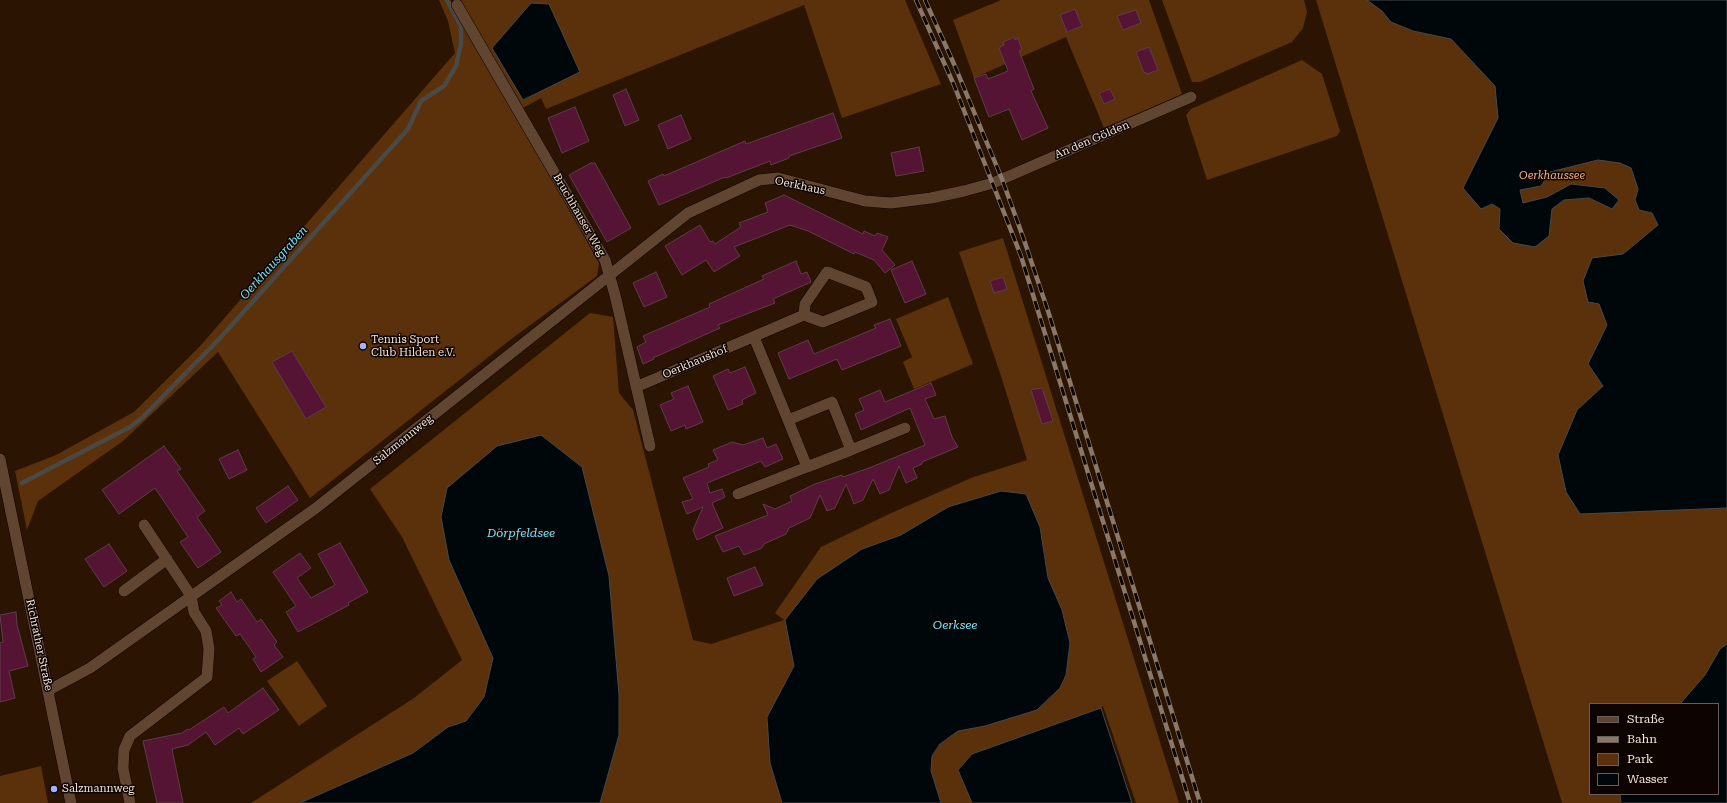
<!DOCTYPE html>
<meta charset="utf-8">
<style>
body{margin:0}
#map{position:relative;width:1727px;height:803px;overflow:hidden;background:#2b1502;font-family:"Roboto Serif",serif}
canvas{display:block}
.legend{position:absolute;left:1589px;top:703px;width:130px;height:92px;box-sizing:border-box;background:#0d0401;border:1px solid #695e57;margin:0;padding:5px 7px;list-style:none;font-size:12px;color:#f4e4d8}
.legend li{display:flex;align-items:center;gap:8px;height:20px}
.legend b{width:20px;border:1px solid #695e57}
</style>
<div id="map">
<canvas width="1727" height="803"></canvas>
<ul class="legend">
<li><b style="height:5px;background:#604531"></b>Straße</li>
<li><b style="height:5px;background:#8a7767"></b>Bahn</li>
<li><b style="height:11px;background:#5a310a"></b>Park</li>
<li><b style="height:11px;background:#00070a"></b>Wasser</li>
</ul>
</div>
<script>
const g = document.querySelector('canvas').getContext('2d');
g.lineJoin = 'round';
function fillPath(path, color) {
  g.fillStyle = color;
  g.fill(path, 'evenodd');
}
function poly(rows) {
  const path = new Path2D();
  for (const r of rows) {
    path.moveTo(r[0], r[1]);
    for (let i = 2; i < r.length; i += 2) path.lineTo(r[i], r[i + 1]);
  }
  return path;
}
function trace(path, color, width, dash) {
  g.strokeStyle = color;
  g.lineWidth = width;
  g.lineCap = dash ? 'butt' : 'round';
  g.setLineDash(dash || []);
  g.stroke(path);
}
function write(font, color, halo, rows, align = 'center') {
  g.font = font + ' "Roboto Serif",serif';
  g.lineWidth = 3;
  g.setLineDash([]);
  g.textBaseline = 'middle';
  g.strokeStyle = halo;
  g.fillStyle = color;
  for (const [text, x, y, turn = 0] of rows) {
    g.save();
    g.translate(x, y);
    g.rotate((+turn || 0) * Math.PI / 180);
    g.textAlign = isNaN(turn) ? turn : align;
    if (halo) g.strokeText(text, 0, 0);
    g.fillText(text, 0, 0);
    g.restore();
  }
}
fillPath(poly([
 [439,0,450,0,465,24,599,263,597,276,510,340,310,498,218,352,123,441,38,501,27,530,15,471,56,455,134,412,201,345,455,53,448,21],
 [458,0,905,0,941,84,842,118,804,5,546,109,541,98,523,108],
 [1001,0,1149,0,1182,94,1104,128,1066,37,974,78,953,20],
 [1162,0,1304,0,1307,12,1303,28,1292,42,1200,82,1192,82],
 [1316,0,1727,0,1727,803,1562,803],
 [1590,704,1718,704,1718,794,1590,794],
 [1302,60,1322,74,1340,131,1337,136,1207,180,1186,115,1191,109],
 [1003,238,1179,803,1136,803,1103,706,1101,708,972,754,958,770,972,803,941,803,931,771,932,756,940,744,958,731,985,726,1001,720,1060,688,1066,675,1070,643,1062,610,1048,578,1040,527,1001,491,948,507,901,535,862,549,785,620,794,666,767,718,770,763,782,803,600,803,619,735,619,695,609,576,599,538,449,560,493,658,484,697,466,721,448,727,413,753,300,803,251,803,414,698,462,660,402,537,370,489,590,313,613,317,619,393,633,410,693,640,711,644,784,620,775,613,821,547,889,514,971,478,1027,460,1002,379,959,252],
 [948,297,973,364,914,389,903,362,912,357,896,319],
 [297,661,327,706,299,726,267,681],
 [41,766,48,803,0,803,0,776]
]), '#5a310a');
const water = poly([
 [1367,0,1727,0,1727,508,1580,514,1566,492,1558,455,1577,410,1603,386,1588,364,1607,325,1599,304,1588,302,1583,281,1592,258,1623,254,1658,225,1652,213,1639,210,1635,200,1638,189,1631,168,1620,163,1598,160,1550,172,1541,186,1520,190,1523,203,1547,197,1571,184,1605,188,1619,200,1612,209,1589,198,1564,200,1552,209,1549,236,1535,247,1513,243,1499,229,1500,209,1492,204,1481,209,1463,188,1498,118,1495,86,1451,39,1413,31,1391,22,1382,11,1367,0],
 [531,3,549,4,580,72,523,100,492,48,531,3],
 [541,435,582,467,609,576,619,695,619,735,600,803,300,803,413,753,448,727,466,721,484,697,493,658,449,560,441,517,447,488,497,446,541,435],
 [1001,491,1026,494,1040,527,1048,578,1062,610,1070,643,1066,675,1060,688,1037,710,985,726,958,731,940,744,932,756,931,771,941,803,782,803,770,763,767,717,794,666,785,620,817,579,862,549,901,535,948,507,1001,491],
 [1727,644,1727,803,1621,803,1620,794,1718,794,1718,704,1680,704,1705,675,1720,649,1727,644],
 [1101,708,1132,803,972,803,958,770,972,754,1101,708]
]);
fillPath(water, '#00070a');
trace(water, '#494948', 1);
trace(poly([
 [22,483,130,427,143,417,221,337,408,129,421,101,444,86,456,66,461,44,461,26,447,0]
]), '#494948', 4.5);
const building = poly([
 [1075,9,1082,26,1067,32,1060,15,1075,9],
 [1136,10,1141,23,1123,30,1117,16,1136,10],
 [1014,37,1015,40,1018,38,1022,50,1019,51,1034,89,1031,91,1048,128,1022,140,1009,109,989,117,974,78,986,74,988,79,1008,71,999,48,1004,45,1003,42,1014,37],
 [1149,47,1158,70,1147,74,1146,72,1144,73,1136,52,1149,47],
 [626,89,639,120,625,126,613,95,626,89],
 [1110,89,1115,99,1104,104,1099,93,1110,89],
 [575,107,589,141,562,153,548,118,575,107],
 [833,113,842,138,789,156,789,158,771,165,770,161,726,178,725,177,659,205,648,181,663,174,664,176,745,141,746,144,833,113],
 [681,115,691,139,668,149,658,125,681,115],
 [919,147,924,171,896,176,891,153,919,147],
 [591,163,595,163,631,228,607,242,569,175,591,163],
 [784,195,863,234,864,231,875,236,877,233,888,237,882,250,895,265,885,273,874,260,855,252,854,254,808,231,790,225,734,247,740,256,714,272,706,260,682,275,665,246,700,225,710,242,713,241,715,244,741,227,739,223,768,212,765,203,784,195],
 [796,261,801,274,807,272,811,282,773,299,775,303,718,325,720,328,653,358,654,359,643,364,637,347,646,342,643,336,710,307,709,304,764,279,762,276,796,261],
 [912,261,926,294,905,303,891,270,912,261],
 [656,272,667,297,644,307,633,283,656,272],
 [1003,277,1007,289,994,293,990,281,1003,277],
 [890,319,901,346,842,370,837,359,789,379,778,353,808,340,814,354,876,328,874,325,890,319],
 [292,351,326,407,306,419,272,362,292,351],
 [745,367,756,393,742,400,743,404,728,410,713,376,728,369,730,373,745,367],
 [931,383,936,395,925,399,934,419,945,416,952,437,958,447,922,462,922,464,913,468,917,478,906,483,899,466,889,490,880,494,873,479,863,500,854,504,846,484,835,508,827,511,820,495,810,518,789,528,786,534,764,544,762,548,744,555,739,546,723,552,715,536,768,515,763,504,775,509,792,501,790,496,815,484,842,475,843,477,869,468,925,445,910,408,861,430,855,414,864,410,859,399,880,390,885,402,931,383],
 [688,386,703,422,686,429,685,425,671,431,660,405,674,399,671,393,688,386],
 [1042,388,1053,421,1042,424,1031,390,1042,388],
 [763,438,767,448,776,444,783,459,765,467,761,461,707,483,710,493,722,489,725,497,712,503,723,528,697,540,693,530,703,507,687,514,682,502,693,499,683,478,709,467,708,464,718,460,713,450,732,442,743,445,763,438],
 [164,446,181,469,177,471,205,511,197,517,221,552,198,568,180,542,188,537,155,488,119,514,102,490,164,446],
 [238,450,247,470,229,479,219,459,238,450],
 [288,486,298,500,266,523,256,508,288,486],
 [340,543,368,592,348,603,349,605,298,632,286,612,296,606,273,572,300,553,311,568,297,578,311,598,335,585,318,554,340,543],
 [109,544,127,571,104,587,85,559,109,544],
 [755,567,763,585,734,596,727,578,755,567],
 [231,592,237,602,241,599,257,622,261,619,277,642,274,645,283,657,261,672,253,659,256,657,247,644,240,634,236,636,216,608,222,605,219,601,231,592],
 [16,612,17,625,28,666,9,671,15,698,0,702,0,643,3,642,0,615,16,612],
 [263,688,279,710,243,734,239,728,215,745,206,732,188,745,172,749,183,803,157,803,143,741,182,733,188,729,189,730,224,707,228,713,263,688]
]);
fillPath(building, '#561434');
trace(building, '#5d3d49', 1);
const minor = poly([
 [457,5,605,260,615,295,650,446],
 [754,337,788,420],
 [636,387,804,315,823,322,872,302,866,287,827,272,805,304,804,315],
 [832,402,851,450,807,467,788,420,832,402],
 [851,450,905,428],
 [738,494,807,467],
 [124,591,167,559],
 [49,690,90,668,316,508,688,213,759,180,778,178,865,201,891,203,931,198,964,191,993,183,1191,97],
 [130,803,123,768,124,750,130,736,207,677,209,649,206,631,194,612,191,596,144,525]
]);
const secondary = poly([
 [0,459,71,803]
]);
trace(minor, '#120200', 12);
trace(secondary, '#120200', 12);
trace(minor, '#604531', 11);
trace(secondary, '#604531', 11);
const rail = poly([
 [916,0,954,85,1021,256,1190,803],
 [925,0,954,64,1002,179,1023,237,1048,311,1200,803]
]);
trace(rail, '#8a7767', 4.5);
trace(rail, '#0d0401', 3, [9]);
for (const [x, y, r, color] of [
 [363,346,4,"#a5b1fc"],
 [54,789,4,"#a5b1fc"]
]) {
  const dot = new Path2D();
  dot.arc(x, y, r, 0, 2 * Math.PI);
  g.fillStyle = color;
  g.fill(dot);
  trace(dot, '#0d0401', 1.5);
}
write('11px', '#f4e4d8', '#0d0401', [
 ["An den Gölden",1092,140,-23],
 ["Oerkhaus",800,186,12],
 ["Bruchhauser Weg",579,215,60],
 ["Oerkhaushof",695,362,-23],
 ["Salzmannweg",403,440,-39],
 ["Richrather Straße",39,645,78]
]);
write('italic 11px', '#f7b37d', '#0d0401', [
 ["Oerkhaussee",1552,176]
]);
write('11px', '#f4e4d8', '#0d0401', [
 ["Tennis Sport",371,340],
 ["Club Hilden e.V.",371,353],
 ["Salzmannweg",62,789]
], 'left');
write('italic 12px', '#76e3fb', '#0d0401', [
 ["Oerkhausgraben",274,263,-48],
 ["Dörpfeldsee",521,533],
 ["Oerksee",955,625]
]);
</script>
